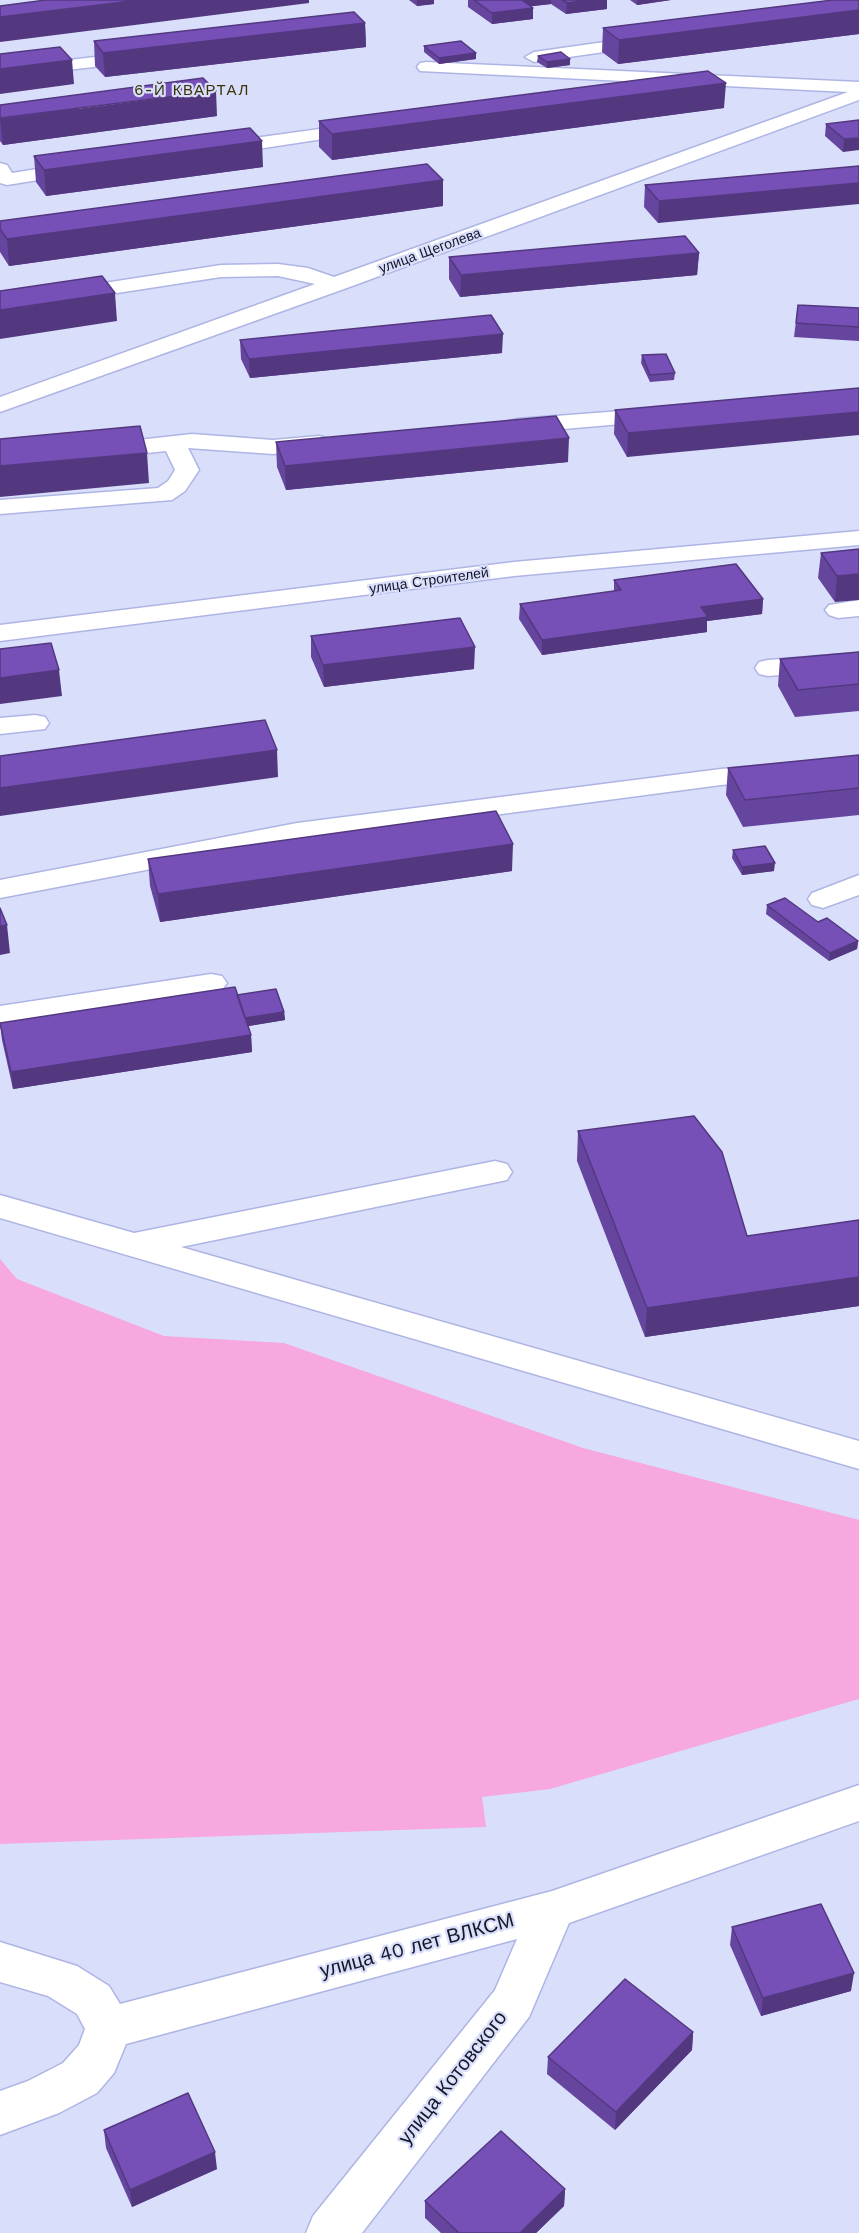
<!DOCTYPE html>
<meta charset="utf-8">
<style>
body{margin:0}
canvas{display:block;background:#d9defb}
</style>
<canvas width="859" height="2233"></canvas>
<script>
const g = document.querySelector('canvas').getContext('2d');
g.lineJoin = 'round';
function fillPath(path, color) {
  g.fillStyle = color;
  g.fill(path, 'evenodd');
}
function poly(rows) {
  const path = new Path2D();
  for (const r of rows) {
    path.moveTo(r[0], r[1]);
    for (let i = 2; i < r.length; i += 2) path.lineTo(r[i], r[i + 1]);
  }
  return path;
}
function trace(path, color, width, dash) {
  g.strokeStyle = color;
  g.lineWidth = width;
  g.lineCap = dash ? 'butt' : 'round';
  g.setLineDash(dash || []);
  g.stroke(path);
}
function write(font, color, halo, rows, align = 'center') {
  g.font = font + ' "Work Sans",sans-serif';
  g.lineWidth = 4.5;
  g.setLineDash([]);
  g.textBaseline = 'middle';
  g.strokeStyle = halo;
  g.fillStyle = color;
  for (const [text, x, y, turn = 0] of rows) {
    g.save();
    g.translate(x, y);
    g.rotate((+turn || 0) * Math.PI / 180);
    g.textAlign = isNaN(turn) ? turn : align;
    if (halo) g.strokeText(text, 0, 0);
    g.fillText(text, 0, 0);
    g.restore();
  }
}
fillPath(poly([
 [0,1259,17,1279,164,1336,284,1343,583,1448,859,1520,859,1699,550,1789,482,1797,486,1827,0,1844]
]), '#f6a8df');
const minor = poly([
 [647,36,655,41,653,45,534,62,525,57,534,52,647,36],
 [138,52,144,53,147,57,144,61,0,78,0,68,138,52],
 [426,62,859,82,859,100,344,289,0,412,0,397,315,284,278,276,221,277,0,311,0,299,221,265,278,264,308,268,334,277,848,92,420,71,417,67,420,63,426,62],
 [363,123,369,124,372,128,369,132,218,155,209,149,218,143,363,123],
 [81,162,88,164,90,168,88,172,7,185,0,183,0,163,7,165,12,173,81,162],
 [660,408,668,410,671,415,668,420,517,433,509,431,506,426,509,421,517,419,660,408],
 [192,434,273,440,319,436,327,438,330,443,327,448,319,450,273,454,188,448,199,470,185,491,172,500,0,514,0,500,158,488,168,481,175,470,166,451,102,458,94,456,90,451,94,446,102,444,192,434],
 [859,531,859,545,514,576,0,641,0,625,514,562,859,531],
 [859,600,859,616,838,618,829,615,825,610,829,605,859,600],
 [859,653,859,669,768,676,759,674,755,668,759,662,768,660,859,653],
 [35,715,45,717,49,723,45,729,0,734,0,718,35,715],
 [859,757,859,773,721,785,297,841,0,898,0,880,297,823,721,769,859,757],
 [859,875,859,895,823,908,812,905,808,899,812,893,859,875],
 [211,974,222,976,227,983,222,990,0,1024,0,1006,211,974],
 [495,1161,507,1164,512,1172,507,1180,181,1247,859,1441,859,1469,0,1218,0,1195,134,1233,495,1161],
 [859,1785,859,1821,569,1923,529,2017,362,2233,306,2233,313,2216,495,1990,517,1939,126,2044,114,2073,97,2093,59,2113,0,2135,0,2091,28,2081,63,2063,79,2045,85,2029,77,2014,48,1996,0,1982,0,1942,77,1966,109,1986,120,2004,552,1891,859,1785]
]);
trace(minor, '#aeb5e4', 3);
fillPath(minor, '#fff');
fillPath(poly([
 [409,0,434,0,434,4,417,6],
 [468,0,607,0,607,9,566,14,551,4,531,6,533,8,533,19,492,24,468,7],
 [630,0,671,0,637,5],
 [859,0,859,34,618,64,602,52,603,28],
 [365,23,366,47,105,77,95,66,94,41],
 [424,46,476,53,476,59,439,64,424,52],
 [538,56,570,65,547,68,537,62],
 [0,105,217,116,3,145,0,141],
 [724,108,332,160,319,147,319,121],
 [859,120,843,152,825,136,826,124],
 [34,156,263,167,46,196,36,182],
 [859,166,658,223,644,207,645,185],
 [443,206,9,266,0,252,0,221],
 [699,253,697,275,460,297,449,279,449,257],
 [798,305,859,308,859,341,794,337],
 [240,340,502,353,250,378,241,359],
 [642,355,675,373,674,380,650,382,641,363],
 [859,388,627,457,614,434,615,410],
 [276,442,568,462,286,490,277,467],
 [859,549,835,602,818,578,821,553],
 [614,580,763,599,762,614,707,621,707,632,542,655,519,619,520,604,614,591],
 [311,636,474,669,324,687,311,657],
 [859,652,859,711,795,717,778,686,780,659],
 [859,755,859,815,743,827,726,795,728,768],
 [733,850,774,871,742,875,732,858],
 [148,859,512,871,160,922,150,886],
 [767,905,818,922,858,941,857,949,829,961,766,914],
 [237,995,284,1012,285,1020,248,1026,251,1035,252,1052,13,1089,2,1040,0,1023],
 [578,1131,747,1236,859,1220,859,1306,645,1337,577,1161],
 [732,1927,851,1991,761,2016,730,1945],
 [693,2032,692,2050,615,2130,547,2074,548,2057],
 [104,2130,217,2169,132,2207,106,2148],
 [565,2189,564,2206,536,2233,441,2233,425,2218,425,2201]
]), '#65459d');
fillPath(poly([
 [140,0,309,0,309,3,0,42,0,17],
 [417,0,434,0,434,4,417,6],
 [518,0,551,0,551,4,518,8],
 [591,0,607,0,607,9,566,14,567,3],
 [637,0,671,0,637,5],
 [533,8,533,19,492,24,492,13],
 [859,10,859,34,618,64,619,40],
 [365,23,366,47,105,77,103,53],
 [476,53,476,59,439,64,439,58],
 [570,59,570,65,547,68,547,62],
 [72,60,74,84,0,94,0,69],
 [726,83,724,108,332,160,332,134],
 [216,91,217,116,3,145,0,119],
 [859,138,859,150,843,152,844,139],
 [262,141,263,167,46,196,44,170],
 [443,180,443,206,9,266,7,239],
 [859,183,859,204,658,223,659,201],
 [699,253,697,275,460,297,461,275],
 [115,293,117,321,0,339,0,310],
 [503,334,502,353,250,378,249,359],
 [859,412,859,435,627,457,628,433],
 [569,438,568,462,286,490,285,466],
 [147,453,149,483,0,497,0,466],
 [859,574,859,600,835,602,837,576],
 [763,599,762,614,707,621,707,632,542,655,542,640,701,607],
 [475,647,474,669,324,687,323,665],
 [59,670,62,696,0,704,0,678],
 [277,750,278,777,0,816,0,788],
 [513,844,512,871,160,922,158,894],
 [775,863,774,871,742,875,742,867],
 [7,925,10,953,0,955,0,926],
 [858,941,857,949,829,961,830,953],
 [284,1012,285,1020,243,1027,243,1018],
 [251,1035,252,1052,13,1089,11,1072],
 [859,1277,859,1306,645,1337,647,1308],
 [854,1973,851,1991,761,2016,763,1998],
 [693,2032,692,2050,615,2130,616,2112],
 [215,2152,217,2169,132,2207,130,2190],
 [565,2189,564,2206,536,2233,520,2233]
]), '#533880');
const building = poly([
 [46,0,140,0,0,17,0,6,46,0],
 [474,0,522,0,533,8,492,13,474,0],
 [562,0,591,0,567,3,562,0],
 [833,0,859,0,859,10,619,40,603,28,833,0],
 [354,12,365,23,103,53,94,41,354,12],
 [461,41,476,53,439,58,424,46,461,41],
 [60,47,72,60,0,69,0,54,60,47],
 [561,52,570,59,547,62,538,56,561,52],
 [708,71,726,83,332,134,319,121,708,71],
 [203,78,216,91,0,118,0,105,203,78],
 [859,120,859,138,844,139,826,124,859,120],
 [250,128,262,141,44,170,34,156,250,128],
 [427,164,443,180,7,239,0,229,0,221,427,164],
 [859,166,859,183,659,201,645,185,859,166],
 [685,236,699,253,461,275,449,257,685,236],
 [102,276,115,293,0,310,0,291,102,276],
 [798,305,859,308,859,327,796,323,798,305],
 [491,315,503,334,249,359,240,340,491,315],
 [666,354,675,373,650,375,642,355,666,354],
 [859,388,859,412,628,433,615,410,859,388],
 [556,416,569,438,285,466,276,442,556,416],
 [140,426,147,453,0,466,0,439,140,426],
 [859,549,859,574,837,576,821,553,859,549],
 [736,564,763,599,701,607,708,617,542,640,520,604,621,590,614,580,736,564],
 [460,618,475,647,323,665,311,636,460,618],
 [51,643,59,670,0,678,0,649,51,643],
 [859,652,859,684,798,690,780,659,859,652],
 [265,720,277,750,0,788,0,756,265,720],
 [859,755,859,788,745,800,728,768,859,755],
 [496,811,513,844,158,894,148,859,496,811],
 [765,846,775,863,742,867,733,850,765,846],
 [785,898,818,922,827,918,858,941,830,953,767,905,785,898],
 [0,908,7,925,0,926,0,908],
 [235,987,251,1035,11,1072,0,1023,235,987],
 [276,989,284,1012,245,1018,237,995,276,989],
 [694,1116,722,1152,747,1236,859,1220,859,1277,647,1308,578,1131,694,1116],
 [821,1904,854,1973,763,1998,732,1927,821,1904],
 [625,1979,693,2032,616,2112,548,2057,625,1979],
 [188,2093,215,2152,130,2190,104,2130,188,2093],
 [501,2131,565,2189,520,2233,459,2233,425,2201,501,2131]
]);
fillPath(building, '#7650b7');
trace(building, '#533880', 1.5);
write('14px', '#151728', '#d9defb', [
 ["улица Щеголева",430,251,-20],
 ["улица Строителей",429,581,-8]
]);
g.letterSpacing = '1.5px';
write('15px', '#3b3207', '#d9defb', [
 ["6-Й КВАРТАЛ",192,91]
]);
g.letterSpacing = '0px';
write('20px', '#151728', '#d9defb', [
 ["улица 40 лет ВЛКСМ",417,1946,-15],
 ["улица Котовского",453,2078,-52]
]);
</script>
